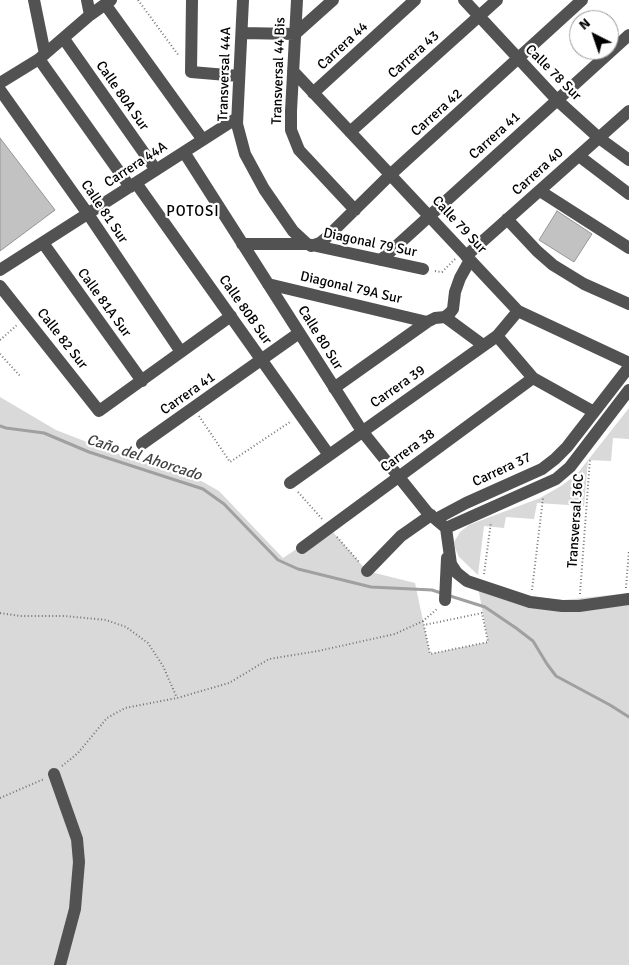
<!DOCTYPE html>
<meta charset="utf-8">
<style>
body{margin:0}
#map{position:relative;width:629px;height:965px;overflow:hidden;background:#fff;font-family:Signika,sans-serif}
canvas{display:block}
.north{position:absolute;left:569px;top:10px;width:50px;height:50px;box-sizing:border-box;background:#fff;border:1px solid #999;border-radius:50%;rotate:319deg;font-size:14px;font-weight:700;line-height:20px;text-align:center;color:#000}
.north::after{content:'';display:block;margin:auto;width:18px;height:22px;background:#000;clip-path:polygon(50% 0,100% 100%,50% 72%,0 100%)}
</style>
<div id="map">
<canvas width="629" height="965"></canvas>
<div class="north">N</div>
</div>
<script>
const g = document.querySelector('canvas').getContext('2d');
g.lineJoin = 'round';
function fillPath(path, color) {
  g.fillStyle = color;
  g.fill(path, 'evenodd');
}
function poly(rows) {
  const path = new Path2D();
  for (const r of rows) {
    path.moveTo(r[0], r[1]);
    for (let i = 2; i < r.length; i += 2) path.lineTo(r[i], r[i + 1]);
  }
  return path;
}
function trace(path, color, width, dash) {
  g.strokeStyle = color;
  g.lineWidth = width;
  g.lineCap = dash ? 'butt' : 'round';
  g.setLineDash(dash || []);
  g.stroke(path);
}
function write(font, color, halo, rows, align = 'center') {
  g.font = font + ' Signika,sans-serif';
  g.lineWidth = 4.5;
  g.setLineDash([]);
  g.textBaseline = 'middle';
  g.strokeStyle = halo;
  g.fillStyle = color;
  for (const [text, x, y, turn = 0] of rows) {
    g.save();
    g.translate(x, y);
    g.rotate((+turn || 0) * Math.PI / 180);
    g.textAlign = isNaN(turn) ? turn : align;
    if (halo) g.strokeText(text, 0, 0);
    g.fillText(text, 0, 0);
    g.restore();
  }
}
fillPath(poly([
 [0,397,56,430,110,451,196,478,219,491,283,558,298,548,332,531,367,571,415,583,430,654,488,642,477,581,523,595,563,600,629,593,629,965,0,965],
 [629,408,629,439,613,438,611,461,588,460,584,506,537,503,534,519,506,517,504,528,484,526,478,575,459,557,455,548,454,542,460,532,469,525,540,498,561,486,577,474]
]), '#d9d9d9');
trace(poly([
 [0,426,6,428,44,433,89,452,203,489,224,504,278,560,298,569,371,587,432,590,441,593],
 [447,595,485,607,516,628,533,641,547,664,556,676,610,705,629,717]
]), '#a0a0a0', 3);
const building = poly([
 [0,138,55,210,0,251,0,138],
 [557,211,592,234,574,262,539,240,557,211]
]);
fillPath(building, '#c2c2c2');
trace(building, '#969696', 1);
trace(poly([
 [138,0,179,56],
 [435,271,442,272,455,259],
 [0,340,17,325],
 [0,354,21,377],
 [199,416,230,462,290,422],
 [298,492,323,520],
 [337,537,359,562],
 [484,574,491,522],
 [626,588,629,550],
 [532,590,543,498],
 [580,594,590,459],
 [0,613,20,616,65,616,106,620,126,627,148,643,163,666,177,698],
 [423,621,430,654,488,642,482,613,424,625],
 [62,766,78,753,107,718,125,708,177,698,229,683,269,659,318,651,395,634,423,621,437,609],
 [0,798,44,779]
]), '#747474', 2, [1, 2.5]);
trace(poly([
 [34,0,45,54],
 [87,0,90,15],
 [192,0,191,72,239,76],
 [243,0,237,124,245,154,264,189,293,231,307,244,423,269],
 [297,0,291,111,291,130,299,150,355,210],
 [464,0,557,100,599,138,629,160],
 [105,4,203,140],
 [242,33,295,34,333,0],
 [64,39,156,170],
 [39,59,130,187],
 [293,71,518,311,629,363],
 [0,83,39,59,90,15,111,0],
 [0,90,88,214,181,352],
 [313,93,415,0],
 [350,132,497,0],
 [184,152,362,431,427,512,446,528,451,564,457,573,467,581,530,602,562,606,579,606,629,599],
 [579,156,629,194],
 [136,183,329,455],
 [540,191,629,248],
 [507,219,537,251,553,265,584,284,629,304],
 [43,243,142,381],
 [242,244,307,244],
 [311,246,320,243,325,239,390,175,582,0],
 [466,256,629,111],
 [381,260,629,35],
 [0,270,237,118],
 [268,284,427,322],
 [0,286,99,411,231,316],
 [445,317,483,345],
 [497,336,533,378,594,412],
 [334,388,427,322,435,318,445,317,450,313,453,309,455,292,460,278,470,260],
 [142,444,299,333],
 [290,483,497,336,518,311],
 [436,519,466,503,542,469,555,459,567,447,629,367],
 [446,528,556,479,570,467,629,390],
 [302,548,533,378],
 [367,571,401,536,431,515],
 [445,600,447,558],
 [54,774,77,839,79,862,75,909,60,965]
]), '#525252', 12);
write('14px', '#000', '#fff', [
 ["Carrera 44",343,46,-43],
 ["Carrera 43",414,55,-42],
 ["Transversal 44 Bis",279,71,-88],
 ["Calle 78 Sur",553,73,45],
 ["Transversal 44A",225,74,-88],
 ["Calle 80A Sur",122,96,55],
 ["Carrera 42",437,113,-42],
 ["Carrera 41",495,136,-42],
 ["Carrera 44A",136,165,-33],
 ["Carrera 40",538,172,-42],
 ["Calle 81 Sur",104,212,56],
 ["Calle 79 Sur",459,225,47],
 ["Diagonal 79 Sur",370,243,12],
 ["Diagonal 79A Sur",351,288,13],
 ["Calle 81A Sur",104,303,54],
 ["Calle 80B Sur",245,310,55],
 ["Calle 80 Sur",320,338,58],
 ["Calle 82 Sur",62,339,52],
 ["Carrera 39",398,387,-35],
 ["Carrera 41",188,394,-35],
 ["Carrera 38",408,451,-36],
 ["Carrera 37",502,470,-25],
 ["Transversal 36C",576,521,-86]
]);
g.letterSpacing = '1px';
write('15px', '#000', '#fff', [
 ["POTOSI",193,212]
]);
g.letterSpacing = '0px';
write('italic 15px', '#414141', '#fff', [
 ["Caño del Ahorcado",144,458,18]
]);
</script>
